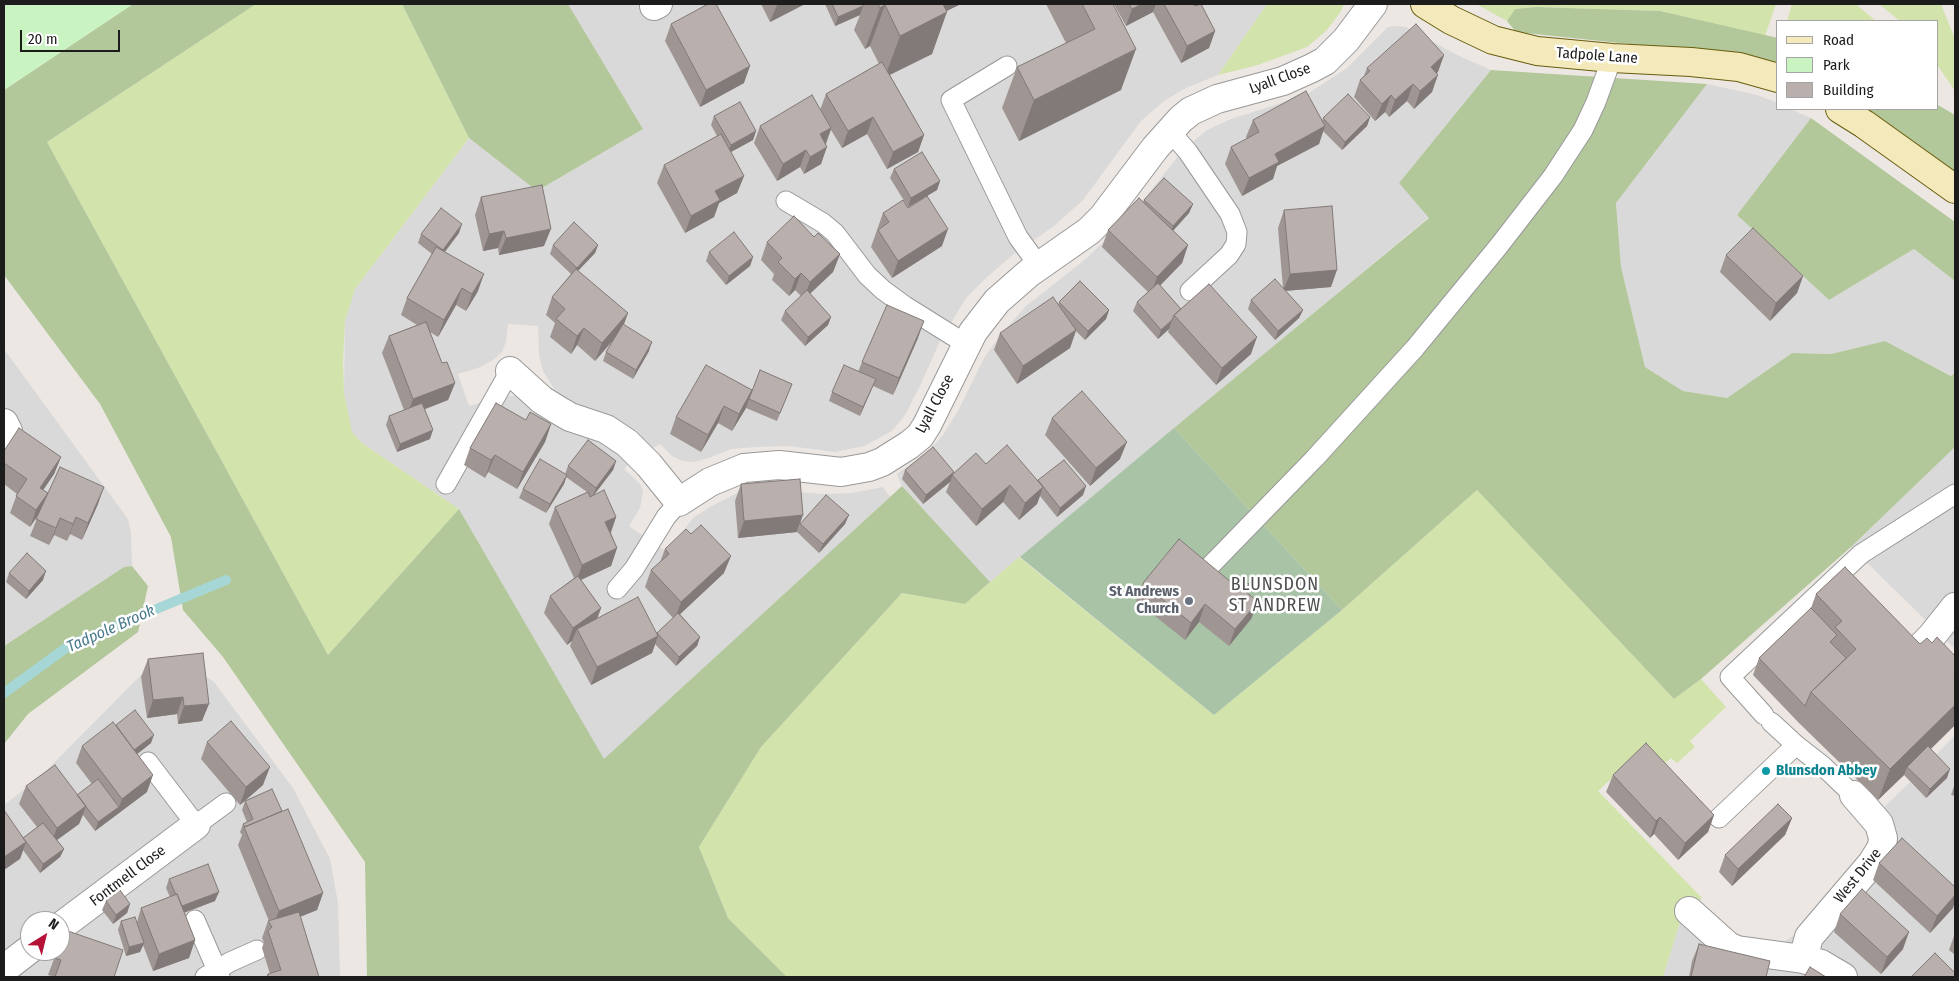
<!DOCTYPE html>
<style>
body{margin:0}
#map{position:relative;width:1959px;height:981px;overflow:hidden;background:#ece7e2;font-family:"Fira Sans Condensed",sans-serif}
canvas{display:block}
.frame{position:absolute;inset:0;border:5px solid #1c1c1c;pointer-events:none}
.legend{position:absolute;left:1776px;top:20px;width:162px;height:90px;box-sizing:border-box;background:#fff;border:1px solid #a4a4a4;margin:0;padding:6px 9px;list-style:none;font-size:15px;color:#1c1c1c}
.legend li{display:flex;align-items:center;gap:10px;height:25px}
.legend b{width:25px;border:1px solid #a4a4a4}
.north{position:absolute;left:20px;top:911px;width:50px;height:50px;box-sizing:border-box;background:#fff;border:1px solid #a4a4a4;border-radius:50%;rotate:36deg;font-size:14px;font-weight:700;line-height:20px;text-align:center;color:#1c1c1c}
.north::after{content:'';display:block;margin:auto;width:18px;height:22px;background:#b61237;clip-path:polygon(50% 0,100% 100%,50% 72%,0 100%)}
.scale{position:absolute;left:20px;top:30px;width:100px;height:22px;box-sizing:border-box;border:2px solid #1c1c1c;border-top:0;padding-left:6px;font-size:15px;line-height:18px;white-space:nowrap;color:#1c1c1c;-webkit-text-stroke:4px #fff;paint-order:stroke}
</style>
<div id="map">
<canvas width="1959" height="981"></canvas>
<div class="frame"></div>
<ul class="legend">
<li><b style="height:6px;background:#f3e9ba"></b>Road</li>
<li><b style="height:14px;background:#c9f4c2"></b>Park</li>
<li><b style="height:14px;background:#b9afac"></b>Building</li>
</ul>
<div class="north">N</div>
<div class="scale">20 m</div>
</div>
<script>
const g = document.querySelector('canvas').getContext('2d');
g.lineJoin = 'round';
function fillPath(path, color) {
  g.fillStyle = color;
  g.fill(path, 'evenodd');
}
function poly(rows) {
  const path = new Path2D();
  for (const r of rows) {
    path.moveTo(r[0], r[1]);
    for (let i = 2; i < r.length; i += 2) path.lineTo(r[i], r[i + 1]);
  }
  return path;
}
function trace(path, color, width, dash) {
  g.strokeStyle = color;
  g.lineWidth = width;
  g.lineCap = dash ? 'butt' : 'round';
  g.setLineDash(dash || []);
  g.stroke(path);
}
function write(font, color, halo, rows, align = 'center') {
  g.font = font + ' "Fira Sans Condensed",sans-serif';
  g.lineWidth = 5;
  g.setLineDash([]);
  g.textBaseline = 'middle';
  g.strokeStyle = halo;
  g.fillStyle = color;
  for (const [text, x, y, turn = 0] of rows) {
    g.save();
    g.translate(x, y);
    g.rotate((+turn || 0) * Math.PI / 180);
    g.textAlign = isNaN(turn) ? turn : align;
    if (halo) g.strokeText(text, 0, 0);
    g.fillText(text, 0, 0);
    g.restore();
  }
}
fillPath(poly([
 [568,4,1267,4,1218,75,1186,88,1164,101,1141,121,1083,200,1054,226,1014,254,987,277,966,298,940,341,920,386,905,415,892,431,864,446,835,452,789,446,757,447,731,449,709,458,694,462,683,461,672,456,660,444,652,448,635,430,623,423,603,413,569,404,558,395,543,371,539,355,538,326,508,324,506,342,502,352,493,360,478,368,458,374,469,406,503,396,516,396,550,422,603,439,631,461,624,469,640,484,643,491,640,508,629,526,667,552,693,518,710,507,739,492,764,489,823,494,852,493,883,487,890,497,604,760,459,509,362,443,351,432,344,393,345,321,355,289,469,138,537,191,643,129],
 [1398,26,1406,27,1455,54,1491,70,1399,183,1429,217,990,582,902,486,897,474,929,451,943,435,959,409,984,358,1002,333,1026,306,1087,258,1134,212,1183,150,1207,130,1231,119,1306,95,1347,68,1388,27],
 [1707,84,1757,95,1778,103,1778,109,1790,109,1811,118,1737,215,1829,300,1914,249,1955,281,1955,373,1952,376,1885,341,1831,354,1792,353,1727,398,1683,391,1645,367,1621,267,1616,203],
 [4,349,128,519,131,532,132,566,124,567,4,646],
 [1955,447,1955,649,1851,547],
 [186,662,214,682,293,788,330,859,338,903,340,977,4,977,4,805,40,777,143,673],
 [30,921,60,921,60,951,30,951],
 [1955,735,1955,977,1663,977,1681,919,1746,939,1783,943,1795,934,1864,851,1868,838,1867,826,1883,808,1910,782,1926,798,1947,778,1930,761]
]), '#dad9d9');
fillPath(poly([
 [256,4,402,4,469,138,355,289,345,321,343,362,344,393,352,432,362,443,459,509,328,655,47,142],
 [1267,4,1344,4,1340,13,1326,31,1307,47,1258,65,1218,75],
 [1476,4,1776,4,1765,36,1660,11,1536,7,1515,9,1507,21],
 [1792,4,1856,4,1876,21,1787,21],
 [1879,4,1941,4,1955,39,1955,91,1938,66,1938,21,1900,21],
 [1477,490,1674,699,1701,679,1726,707,1690,741,1695,747,1677,763,1671,758,1654,773,1637,755,1598,791,1702,898,1681,919,1663,977,787,977,728,918,699,847,761,747,902,593,965,604,1019,557,1214,715,1342,610]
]), '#d3e3ac');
fillPath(poly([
 [133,4,256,4,47,142,328,655,459,509,604,759,902,486,990,582,965,604,902,593,761,747,699,847,728,918,787,977,367,977,365,862,223,657,183,610,171,537,100,404,4,275,4,90],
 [402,4,568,4,643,129,537,191,469,138],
 [1536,7,1660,11,1778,38,1778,68,1742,56,1516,32,1507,21,1515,9],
 [1491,70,1707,84,1616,203,1621,267,1645,367,1683,391,1727,398,1792,353,1831,354,1885,341,1951,376,1955,373,1955,447,1851,547,1701,679,1674,699,1477,490,1342,610,1174,428,1429,218,1399,183],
 [1938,105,1955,115,1955,172,1893,127,1863,109,1938,109],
 [1811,118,1955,222,1955,281,1914,249,1829,300,1737,215],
 [132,566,148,586,138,632,28,714,4,744,4,646,124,567]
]), '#b2c89b');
fillPath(poly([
 [1174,428,1342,610,1214,715,1020,557]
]), '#a8c3a6');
fillPath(poly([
 [4,4,133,4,4,90]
]), '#c9f4c2');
trace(poly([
 [4,693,70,645,226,580]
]), '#a6d6d6', 10);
const lane = poly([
 [1007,66,951,100,1018,237,1039,266],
 [1169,130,1188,152,1230,214,1237,232,1236,244,1229,255,1190,291],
 [786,201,823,223,835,233,867,275,883,290,905,306,966,344],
 [446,484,510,371],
 [1211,565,1315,458,1415,348,1498,247,1553,176,1583,130,1596,102,1612,58],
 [617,589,634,569,666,517,679,502],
 [1764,715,1730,677,1861,554,1955,494],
 [1771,722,1796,745],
 [148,762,196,825,226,803],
 [1719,818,1796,745,1823,766,1848,790],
 [195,920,220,977],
 [205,977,230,962,257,950]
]);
const street = poly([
 [654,6,658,4],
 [510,371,542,400,558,410,570,417,606,429,627,443,649,465,679,502,710,482,744,468,779,465,841,472,869,467,882,462,909,445,920,436,927,425,973,332,997,301,1029,273,1089,231,1103,217,1155,148,1181,119,1191,111,1217,99,1283,81,1312,68,1325,61,1346,40,1373,4],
 [4,423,8,431,4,444],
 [1906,662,1931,637,1955,607],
 [1689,911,1728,946,1737,950,1803,959,1821,964,1843,977],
 [60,927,196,825],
 [1803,959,1809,937,1872,863,1882,847,1883,838,1879,824,1854,795],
 [4,969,30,949]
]);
const secondary = poly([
 [1425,4,1451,20,1493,40,1537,51,1612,58,1691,62,1739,67,1778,78],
 [1840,109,1864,124,1955,189]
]);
trace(lane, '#999', 21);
trace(street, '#999', 30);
trace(secondary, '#685d0e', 30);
trace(lane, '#fff', 19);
trace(street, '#fff', 28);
trace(secondary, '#f3e9ba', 28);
fillPath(poly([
 [761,4,805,4,770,22],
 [825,4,961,4,946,11,932,54,890,75,924,135,918,152,887,169,867,134,842,148,831,130,826,144,821,164,804,174,800,167,777,181,754,143,760,126,820,110,826,94,879,64,870,46,865,49,854,30,860,15,835,26],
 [1046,4,1113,4,1121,90,1019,141,1002,108,1017,67,1066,43],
 [1114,4,1193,4,1215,31,1209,48,1181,63,1153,12,1126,26],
 [671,24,744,83,700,107,665,41],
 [1444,55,1437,73,1432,92,1414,109,1407,101,1389,117,1385,112,1375,121,1354,97,1360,80,1364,76,1367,68],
 [714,116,756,131,753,140,731,152,744,176,737,193,719,203,714,217,685,233,657,183,664,165,717,136,711,125],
 [1370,117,1367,126,1342,150,1323,131,1319,144,1277,166,1273,179,1242,196,1225,164,1231,147,1247,139,1246,137,1253,120,1322,121,1323,118],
 [894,169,940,181,937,190,927,196,942,246,892,278,871,247,883,213,908,208,924,198,908,207,890,178],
 [481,197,544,246,499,255,498,248,483,251,475,215],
 [1144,200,1193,204,1189,213,1173,231,1188,245,1182,263,1160,285,1181,309,1251,354,1216,385,1168,332,1169,329,1158,339,1133,311,1137,302,1148,292,1102,247,1108,230,1143,202],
 [1284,210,1331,287,1285,291,1303,310,1299,318,1275,340,1248,309,1251,300,1283,288,1278,228],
 [459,233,445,252,478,291,466,311,456,305,438,337,430,332,442,363,455,383,448,400,425,409,430,439,397,452,386,425,389,416,404,410,382,353,389,336,417,325,401,315,407,298,432,254,418,243,421,234],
 [814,237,840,254,833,272,810,294,831,317,828,325,805,346,781,320,785,311,801,296,795,290,789,296,772,280,774,274,761,260,767,242],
 [553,245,598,245,595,253,578,271,623,325,649,351,633,379,603,361,606,352,615,338,595,361,577,345,571,354,550,337,555,323,546,315,552,297,571,274,550,254],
 [709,252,753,257,750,266,726,285,706,261],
 [1726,255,1803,276,1797,293,1770,321,1720,272],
 [1059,302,1109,310,1106,319,1085,340,1076,331,1070,348,1017,384,994,350,1000,333,1058,305],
 [918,338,893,395,873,386,860,416,829,401,832,392,858,372,862,362],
 [792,384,777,421,746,408,732,431,718,423,701,452,670,434,676,417,752,390],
 [1052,418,1120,459,1090,486,1045,435],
 [526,420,551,424,545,442,517,489,488,472,485,478,464,465,470,448],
 [4,451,61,457,54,474,43,490,48,493,98,504,82,540,70,534,67,541,54,535,49,545,30,536,38,516,30,527,10,513,17,494,4,484],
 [616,461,613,470,594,495,616,517,611,533,617,548,611,566,581,580,601,608,597,618,657,633,673,618,645,587,651,570,660,562,665,549,724,573,680,614,700,637,697,646,676,666,655,644,652,653,591,685,570,646,572,641,567,645,544,613,550,596,574,578,549,524,555,507,587,492,566,477,564,484,546,513,519,498,523,489,565,474,568,466],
 [986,464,1038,481,1086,486,1083,495,1057,517,1040,496,1037,504,1019,520,1003,502,976,526,946,492,950,482,923,504,902,479,905,470,953,474],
 [741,484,797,532,738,538,735,501],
 [800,524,845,524,819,553,797,532],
 [9,573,43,580,26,599,6,582],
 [1143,583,1232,583,1246,592,1258,602,1251,619,1229,646,1199,622,1185,640,1136,601],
 [1816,594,1920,644,1932,643,1955,656,1955,725,1931,749,1947,778,1926,798,1904,775,1878,800,1799,723,1753,675,1759,658,1811,608],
 [203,653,202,721,178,724,177,714,147,718,141,677,148,659],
 [116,725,151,743,137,754,147,792,95,831,83,815,79,824,57,840,64,849,60,857,40,873,23,850,20,859,23,838,37,827,19,804,26,786,77,795,92,784,76,763,82,746],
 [207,742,263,785,240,805,201,759],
 [1613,775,1714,815,1708,832,1678,860,1654,834,1650,838,1606,792],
 [1955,783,1955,796,1951,795],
 [245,801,282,811,323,893,317,910,300,917,319,977,266,977,268,974,270,974,262,948,264,942,262,938,268,921,269,921,238,845,242,835,240,832,243,824,247,822,242,810],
 [1792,818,1785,835,1732,886,1719,872,1725,855],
 [1879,863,1953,908,1930,933,1873,880],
 [169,879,215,901,184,913,195,940,189,958,153,971,143,945,140,952,126,956,118,930,121,921,137,922,141,908,170,897,166,888],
 [106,901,130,904,127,913,113,924,102,910],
 [1840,914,1903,949,1881,974,1834,932],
 [1955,933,1955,955,1949,950],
 [1699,944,1766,977,1689,977,1692,961],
 [57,951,114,977,55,977,48,975]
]), '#9f9694');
fillPath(poly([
 [779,4,805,4,770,22,777,5],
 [926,4,961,4,918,25],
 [1142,4,1156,4,1153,12,1126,26,1132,9],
 [885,5,870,46,865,49,880,8],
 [863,6,860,15,835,26,838,17],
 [947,12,932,54,885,77,900,36],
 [1215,31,1209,48,1181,63,1187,46],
 [1136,49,1121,90,1019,141,1034,100],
 [1444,55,1438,72,1425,84,1431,67],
 [750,66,744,83,700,107,706,90],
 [1438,75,1432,92,1414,109,1420,91],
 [1413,84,1407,101,1389,117,1395,100],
 [1391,95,1385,112,1375,121,1382,104],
 [873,117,867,134,842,148,848,131],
 [1370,117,1367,126,1342,150,1345,142],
 [1325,126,1319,144,1277,166,1273,179,1242,196,1249,178,1275,154],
 [831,128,825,145,820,134],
 [756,131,753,140,727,154,731,145],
 [924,135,918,152,887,169,893,152],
 [827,147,821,164,804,174,810,157],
 [806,150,800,167,777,181,783,164],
 [744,176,737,193,719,203,714,217,685,233,691,216,715,191],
 [940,181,937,190,908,207,911,198],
 [1193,204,1189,213,1169,235,1173,226],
 [462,224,459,233,439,259,442,251],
 [551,229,544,246,499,255,506,238],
 [948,229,942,246,892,278,898,261],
 [504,231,498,248,483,251,489,234],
 [598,245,595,253,573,276,577,268],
 [1188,245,1182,263,1151,295,1157,277],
 [840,254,833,272,804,299,810,282],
 [753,257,750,266,726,285,729,276],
 [1337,270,1331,287,1283,291,1290,274],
 [801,273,795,290,789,296,795,279],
 [484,274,478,291,466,311,472,294],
 [1803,276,1797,293,1770,321,1776,303],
 [462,288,456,305,438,337,444,320],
 [1109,310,1106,319,1085,340,1088,331],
 [1303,310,1299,318,1275,340,1278,331],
 [628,313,622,330,595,361,602,343],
 [831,317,828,325,805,346,808,337],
 [1172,320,1169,329,1158,339,1161,330],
 [924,321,918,338,893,395,899,378],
 [584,328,577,345,571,354,577,336],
 [1076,330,1070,348,1017,384,1023,366],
 [1257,337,1251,354,1216,385,1222,368],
 [652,342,649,351,633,379,636,370],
 [876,379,872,388,860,416,863,407],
 [455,383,448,400,407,416,413,399],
 [752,390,746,408,732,431,739,414],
 [724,406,718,423,701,452,708,435],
 [551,424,545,442,517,489,523,472],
 [433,430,430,439,397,452,400,444],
 [1127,442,1120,459,1090,486,1096,468],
 [495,455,488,472,485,478,491,460],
 [61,457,54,474,33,505,40,488],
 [616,461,613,470,593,496,596,488],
 [954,472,950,482,923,504,926,495],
 [567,475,564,484,546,513,550,504],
 [1010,485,1003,502,976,526,982,509],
 [1086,486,1083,495,1057,517,1060,508],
 [104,487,98,504,82,540,88,523],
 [1043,487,1037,504,1019,520,1025,503],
 [48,493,41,510,30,527,36,510],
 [803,515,797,532,738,538,744,521],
 [849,515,845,524,819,553,823,544],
 [76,517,70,534,67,541,73,524],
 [616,517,610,534,605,522],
 [60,518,54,535,49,545,56,528],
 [617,548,611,566,576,582,582,565],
 [731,556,724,573,675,619,681,602],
 [46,571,43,580,26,599,29,591],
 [1249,584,1242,601,1244,590],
 [1258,602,1251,619,1229,646,1235,629],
 [1205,604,1199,622,1185,640,1191,623],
 [601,608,595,625,577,629,572,641,567,645,573,628],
 [658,636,652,653,591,685,597,667],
 [700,637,697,646,676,666,679,657],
 [183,697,177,714,147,718,153,700],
 [209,704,202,721,178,724,184,706],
 [1955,705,1955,725,1910,769,1907,767,1904,775,1878,800,1890,769],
 [154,735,151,743,131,759,134,750],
 [270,767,263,785,240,805,246,787],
 [1950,769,1947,778,1926,798,1930,789],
 [153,775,147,792,95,831,98,822,119,807,122,799],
 [86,806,79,824,50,845,57,828],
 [1714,815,1708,832,1678,860,1685,843],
 [1660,817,1654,834,1650,838,1656,821],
 [1792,818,1785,835,1732,886,1738,869],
 [26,842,20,859,4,870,4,857],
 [64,849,60,857,40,873,43,864],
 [219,892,215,901,177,915,180,907],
 [323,893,317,910,272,928,279,911],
 [1955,895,1955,902,1953,908,1930,933,1937,916],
 [130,904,127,913,113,924,116,915],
 [1909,932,1903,949,1881,974,1887,957],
 [195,940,189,958,153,971,159,954],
 [144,943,140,952,126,956,129,947]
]), '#827a78');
const building = poly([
 [708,4,716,4,750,66,706,90,671,24,708,4],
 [832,4,864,4,863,6,838,17,832,4],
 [878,4,943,4,947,12,900,36,885,5,880,8,878,4],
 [1082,4,1113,4,1136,49,1034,100,1017,67,1095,29,1082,4],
 [1129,4,1142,4,1132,9,1129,4],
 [1164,4,1193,4,1195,6,1201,4,1215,31,1187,46,1164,4],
 [1416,24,1444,55,1431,67,1438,75,1420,91,1413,84,1395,100,1391,95,1382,104,1360,80,1370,71,1367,68,1416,24],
 [882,62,924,135,893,152,873,117,848,131,826,94,882,62],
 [1306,91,1325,126,1275,154,1279,162,1249,178,1231,147,1259,132,1253,120,1306,91],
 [1348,94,1370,117,1345,142,1323,118,1348,94],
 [812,95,831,128,820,134,827,147,810,157,806,150,783,164,760,126,812,95],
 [740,102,756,131,731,145,714,116,740,102],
 [721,134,744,176,715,191,720,200,691,216,664,165,721,134],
 [922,152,940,181,911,198,894,169,922,152],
 [1164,178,1193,204,1173,226,1144,200,1164,178],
 [542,185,551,229,506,238,504,231,489,234,481,197,542,185],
 [927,196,948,229,898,261,878,230,889,222,883,213,903,200,908,208,927,196],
 [1139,198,1188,245,1157,277,1108,230,1139,198],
 [1332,206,1337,270,1290,274,1284,210,1332,206],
 [441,208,462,224,443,250,421,234,441,208],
 [794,216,814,237,818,233,840,254,810,282,801,273,795,279,778,262,782,258,767,242,794,216],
 [574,222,598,245,577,268,553,245,574,222],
 [1753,228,1803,276,1776,303,1726,255,1753,228],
 [734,232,753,257,729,276,709,252,734,232],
 [436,247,484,274,472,294,462,288,444,320,407,298,436,247],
 [576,269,628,313,602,343,584,328,577,336,556,319,565,309,552,297,576,269],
 [1275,279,1303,310,1278,331,1251,300,1275,279],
 [1080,281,1109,310,1088,331,1059,302,1080,281],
 [1158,283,1181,309,1174,315,1172,320,1161,330,1137,302,1158,283],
 [1209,284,1257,337,1222,368,1174,315,1209,284],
 [807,290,831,317,808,337,785,311,807,290],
 [1053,297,1076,330,1023,366,1000,333,1053,297],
 [887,305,924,321,899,378,862,362,887,305],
 [426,322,442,363,447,362,455,383,413,399,389,336,426,322],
 [623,324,652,342,636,370,606,352,623,324],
 [706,365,752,390,739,414,724,406,708,435,676,417,706,365],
 [844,365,876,379,863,407,832,392,844,365],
 [760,370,792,384,780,413,749,399,760,370],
 [1082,391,1127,442,1096,468,1052,418,1082,391],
 [422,403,433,430,400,444,389,416,422,403],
 [496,403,526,420,530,412,551,424,523,472,495,455,491,460,470,448,496,403],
 [19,428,61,457,40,488,48,493,36,510,16,496,27,479,4,463,4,451,19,428],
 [588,440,616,461,596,488,568,466,588,440],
 [1007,445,1043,487,1025,503,1010,485,982,509,952,475,976,453,986,464,1007,445],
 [933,447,954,472,926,495,905,470,933,447],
 [540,459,567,475,550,504,523,489,540,459],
 [1064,460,1086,486,1060,508,1038,480,1064,460],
 [60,467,104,487,88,523,76,517,73,524,60,518,56,528,36,519,60,467],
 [800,479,803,515,744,521,741,484,800,479],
 [604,490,616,517,605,522,617,548,582,565,555,507,588,492,590,497,604,490],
 [826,495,849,515,823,544,800,524,826,495],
 [701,525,731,556,681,602,651,570,669,554,665,549,686,529,691,534,701,525],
 [1179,539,1232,583,1238,576,1249,584,1244,590,1258,602,1235,629,1205,604,1191,623,1143,583,1179,539],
 [27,553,46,571,29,591,9,573,27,553],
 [1845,567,1920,644,1927,638,1932,643,1937,637,1955,656,1955,671,1954,672,1955,674,1955,705,1890,769,1811,692,1856,649,1835,627,1842,621,1816,594,1845,567],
 [578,576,601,608,573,628,550,596,578,576],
 [638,597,658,636,597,667,577,629,638,597],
 [1811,608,1837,635,1830,642,1846,658,1811,692,1805,706,1759,658,1811,608],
 [678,613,700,637,679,657,657,633,678,613],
 [203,653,209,704,184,706,183,697,153,700,148,659,203,653],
 [135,710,154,735,134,750,116,725,135,710],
 [231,721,270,767,246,787,207,742,231,721],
 [113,722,153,775,122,799,82,746,113,722],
 [1646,743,1714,815,1685,843,1660,817,1656,821,1613,775,1646,743],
 [1928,746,1950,769,1930,789,1907,767,1928,746],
 [55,765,86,806,57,828,26,786,55,765],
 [98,779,119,807,98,822,77,795,98,779],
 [272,789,282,811,245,827,243,824,253,819,245,801,272,789],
 [1778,804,1792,818,1738,869,1725,855,1778,804],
 [288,809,323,893,279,911,244,827,288,809],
 [4,810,26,842,4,857,4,810],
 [43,823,64,849,43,864,23,838,43,823],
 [1902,838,1955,887,1955,895,1937,916,1879,863,1902,838],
 [208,864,219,892,182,906,177,894,176,895,169,879,208,864],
 [1862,889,1909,932,1887,957,1840,914,1862,889],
 [120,890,130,904,116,915,106,901,120,890],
 [177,894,195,940,159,954,141,908,177,894],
 [299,912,319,977,268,977,268,974,281,970,268,931,272,927,268,921,299,912],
 [135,917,144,943,129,947,121,921,135,917],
 [65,930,123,950,114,977,55,977,61,960,55,958,57,951,60,951,60,943,65,930],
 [1699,944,1770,961,1766,977,1691,977,1699,944],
 [1935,953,1955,973,1955,977,1911,977,1935,953],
 [1810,967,1826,977,1804,977,1810,967]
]);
fillPath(building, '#b9afac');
trace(building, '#827a78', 1);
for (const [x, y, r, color] of [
 [1189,601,5,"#6b7280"],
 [1766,771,5,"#0f9aa8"]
]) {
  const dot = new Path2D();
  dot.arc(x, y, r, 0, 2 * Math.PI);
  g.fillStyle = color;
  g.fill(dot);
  trace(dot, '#fff', 2);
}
write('15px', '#1c1c1c', '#fff', [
 ["Tadpole Lane",1597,56,4],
 ["Lyall Close",1280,79,-20],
 ["Lyall Close",935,404,-62],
 ["Fontmell Close",128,876,-37],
 ["West Drive",1858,876,-51]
]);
write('bold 15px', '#5b616d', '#fff', [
 ["St Andrews",1179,592],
 ["Church",1179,609]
], 'right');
write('bold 15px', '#0d838f', '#fff', [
 ["Blunsdon Abbey",1776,771]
], 'left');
write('italic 16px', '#487a8c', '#fff', [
 ["Tadpole Brook",111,629,-24]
]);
g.letterSpacing = '1px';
write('18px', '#4f4f4f', '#fff', [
 ["BLUNSDON",1275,585],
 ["ST ANDREW",1275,606]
]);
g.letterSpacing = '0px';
</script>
